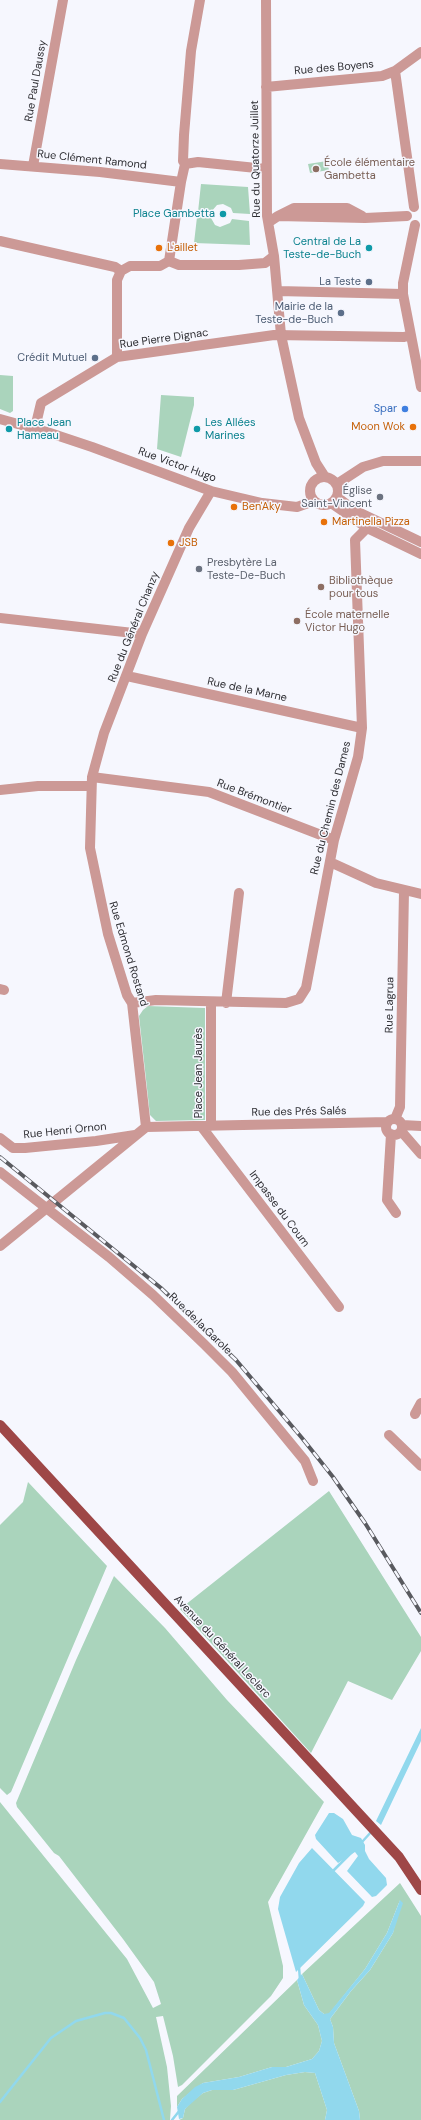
<!DOCTYPE html>
<meta charset="utf-8">
<style>
body{margin:0}
canvas{display:block;background:#f6f7fe}
</style>
<canvas width="421" height="2120"></canvas>
<script>
const g = document.querySelector('canvas').getContext('2d');
g.lineJoin = 'round';
function fillPath(path, color) {
  g.fillStyle = color;
  g.fill(path, 'evenodd');
}
function poly(rows) {
  const path = new Path2D();
  for (const r of rows) {
    if (r.length === 3) {
      path.moveTo(r[0] + r[2], r[1]);
      path.arc(r[0], r[1], r[2], 0, 2 * Math.PI);
      continue;
    }
    path.moveTo(r[0], r[1]);
    for (let i = 2; i < r.length; i += 2) path.lineTo(r[i], r[i + 1]);
  }
  return path;
}
function trace(path, color, width, dash) {
  g.strokeStyle = color;
  g.lineWidth = width;
  g.lineCap = dash ? 'butt' : 'round';
  g.setLineDash(dash || []);
  g.stroke(path);
}
function write(font, color, halo, rows, align = 'center') {
  g.font = font + ' "DM Sans",sans-serif';
  g.lineWidth = 3;
  g.setLineDash([]);
  g.textBaseline = 'middle';
  g.strokeStyle = halo;
  g.fillStyle = color;
  for (const [text, x, y, turn = 0] of rows) {
    g.save();
    g.translate(x, y);
    g.rotate((+turn || 0) * Math.PI / 180);
    g.textAlign = isNaN(turn) ? turn : align;
    if (halo) g.strokeText(text, 0, 0);
    g.fillText(text, 0, 0);
    g.restore();
  }
}
fillPath(poly([
 [327,161,329,170,310,173,308,164],
 [201,184,248,187,250,214,233,213,231,208,223,204,217,205,211,212,198,212],
 [197,217,211,218,215,225,220,227,230,223,232,219,249,221,250,245,194,243],
 [0,375,13,376,13,411,10,413,0,409],
 [161,395,194,397,194,405,181,457,157,449],
 [148,1006,205,1008,205,1120,156,1121,150,1115,139,1016,143,1010],
 [28,1482,107,1566,11,1792,7,1795,0,1788,0,1525,23,1502],
 [329,1491,421,1637,421,1651,392,1700,348,1681,311,1753,180,1609],
 [114,1576,165,1628,227,1700,324,1802,268,1902,283,1966,283,1978,271,1996,182,2085,178,2087,173,2056,163,2016,156,2017,167,2067,171,2106,170,2120,0,2120,0,1802,127,1959,153,2008,161,2004,154,1982,123,1939,59,1856,54,1853,17,1807,16,1803,76,1660],
 [400,1883,421,1916,421,2120,360,2120,359,2111,334,2043,333,2027,330,2019,351,1991,370,1970,393,1933,400,1900,387,1933,365,1969,329,2014,324,2014,319,2010,302,1974],
 [297,1980,304,2005,318,2025,322,2041,319,2051,312,2059,286,2067,272,2067,239,2077,203,2083,182,2099,177,2107,177,2096],
 [305,2072,315,2073,327,2110,325,2120,179,2120,183,2118,185,2109,191,2102,203,2093,212,2090,233,2090,286,2075]
]), '#aad4bc');
fillPath(poly([
 [421,1728,421,1741,381,1825,376,1821],
 [329,1813,334,1813,343,1819,352,1835,361,1838,365,1845,365,1851,369,1859,386,1878,387,1885,376,1896,372,1897,347,1871,358,1856,355,1852,338,1863,316,1839,315,1835],
 [312,1848,365,1902,363,1906,296,1972,278,1909,280,1897,299,1863],
 [400,1900,403,1903,393,1933,370,1970,351,1991,330,2019,333,2027,334,2043,359,2111,360,2120,325,2120,327,2110,315,2073,305,2072,286,2075,233,2090,212,2090,203,2093,185,2109,183,2118,179,2119,177,2107,182,2099,195,2087,203,2083,239,2077,272,2067,286,2067,312,2059,319,2051,322,2041,318,2025,304,2005,297,1980,302,1974,319,2010,324,2014,329,2013,365,1969,387,1933]
]), '#91d8ed');
trace(poly([
 [362,1842,372,1831],
 [332,1872,353,1851],
 [299,1967,300,1980],
 [0,2102,51,2038,76,2021,105,2013,111,2013,124,2018,140,2038,146,2050,164,2120],
 [172,2120,180,2110]
]), '#91d8ed', 2.5);
trace(poly([
 [266,0,267,216,274,256,281,335,299,418,316,463,325,477],
 [395,71,414,207],
 [266,87,382,76,395,71,421,52],
 [0,164,100,172,181,182],
 [185,164,198,162,266,169],
 [33,166,63,0],
 [278,216,294,208,347,208,362,216],
 [269,222,278,216,365,218,407,216],
 [415,225,403,283,403,294,421,387],
 [0,241,115,267,121,271],
 [169,261,179,265,239,265,265,263,274,256],
 [278,291,403,294],
 [117,357,117,280,121,271,130,266,160,266,169,261,181,182,185,164,183,161,184,135,191,51,200,0],
 [0,419,47,432,92,447,211,491,262,503,297,507,314,501],
 [35,428,41,403,117,357,274,335,404,337,411,335],
 [324,491,14],
 [337,484,363,467,383,461,421,461],
 [337,497,354,510,421,542],
 [331,503,367,528,421,554],
 [0,618,142,634],
 [127,676,362,728],
 [92,777,209,792,334,840],
 [0,790,38,786,91,786],
 [330,862,376,883,421,894],
 [0,989,4,990],
 [211,1002,211,1126],
 [132,1003,156,1000,286,1003,299,999,306,988,334,840,358,757,362,728,355,540,367,528],
 [226,1003,239,893],
 [395,1119,400,1107,404,891],
 [394,1127,8],
 [402,1125,421,1126],
 [201,1126,339,1307],
 [146,1127,132,1003,127,995,108,934,90,848,92,777,104,733,142,634,189,528,211,491],
 [146,1127,388,1122],
 [401,1131,421,1154],
 [391,1134,387,1200,396,1213],
 [0,1138,13,1148,25,1148,96,1141,135,1135],
 [0,1172,109,1257,153,1295,204,1344,232,1372,305,1461,313,1481],
 [0,1246,146,1127],
 [415,1414,421,1403],
 [389,1435,421,1466]
]), '#cc9996', 10);
trace(poly([
 [0,1425,399,1857,421,1890]
]), '#9e4747', 10);
const rail = poly([
 [0,1157,161,1288,236,1360,302,1438,333,1477,365,1523,421,1613]
]);
trace(rail, '#595a5f', 4);
trace(rail, '#f6f7fe', 2.5, [8]);
for (const [x, y, r, color] of [
 [316,169,4,"#8d6e63"],
 [223,214,4,"#0f9aa8"],
 [159,248,4,"#e8710a"],
 [369,248,4,"#0f9aa8"],
 [369,282,4,"#5c6f8a"],
 [341,313,4,"#5c6f8a"],
 [95,358,4,"#5c6f8a"],
 [405,409,4,"#3f7fe0"],
 [413,427,4,"#e8710a"],
 [9,429,4,"#0f9aa8"],
 [197,429,4,"#0f9aa8"],
 [380,497,4,"#6b7280"],
 [234,507,4,"#e8710a"],
 [324,522,4,"#e8710a"],
 [171,543,4,"#e8710a"],
 [199,569,4,"#6b7280"],
 [321,587,4,"#8d6e63"],
 [297,621,4,"#8d6e63"]
]) {
  const dot = new Path2D();
  dot.arc(x, y, r, 0, 2 * Math.PI);
  g.fillStyle = color;
  g.fill(dot);
  trace(dot, '#f6f7fe', 1.5);
}
write('11px', '#2e2e33', '#f6f7fe', [
 ["Rue des Boyens",334,68,-5],
 ["Rue Paul Daussy",36,81,-80],
 ["Rue du Quatorze Juillet",256,159,-91],
 ["Rue Clément Ramond",92,160,6],
 ["Rue Pierre Dignac",164,339,-8],
 ["Rue Victor Hugo",177,465,20],
 ["Rue du Général Chanzy",134,627,-68],
 ["Rue de la Marne",247,690,12],
 ["Rue Brémontier",254,797,21],
 ["Rue du Chemin des Dames",331,808,-76],
 ["Rue Edmond Rostand",128,954,73],
 ["Rue Lagrua",390,1005,-89],
 ["Place Jean Jaurès",199,1073,-90],
 ["Rue des Prés Salés",299,1112,-1],
 ["Rue Henri Ornon",65,1131,-6],
 ["Impasse du Coum",279,1209,53],
 ["Rue de la Garole",200,1324,44],
 ["Avenue du Général Leclerc",222,1647,47]
]);
write('11px', '#785e54', '#f6f7fe', [
 ["École élémentaire",324,163],
 ["Gambetta",324,176],
 ["Bibliothèque",329,581],
 ["pour tous",329,594],
 ["École maternelle",305,615],
 ["Victor Hugo",305,628]
], 'left');
write('11px', '#0d838f', '#f6f7fe', [
 ["Place Gambetta",215,214],
 ["Central de La",361,242],
 ["Teste-de-Buch",361,255],
 ["Place Jean",17,423,"left"],
 ["Hameau",17,436,"left"],
 ["Les Allées",205,423,"left"],
 ["Marines",205,436,"left"]
], 'right');
write('11px', '#c56008', '#f6f7fe', [
 ["L'aillet",167,248],
 ["Moon Wok",405,427,"right"],
 ["Ben'Aky",242,507],
 ["Martinella Pizza",332,522],
 ["JSB",179,543]
], 'left');
write('11px', '#4e5e75', '#f6f7fe', [
 ["La Teste",361,282],
 ["Mairie de la",333,307],
 ["Teste-de-Buch",333,320],
 ["Crédit Mutuel",87,358]
], 'right');
write('11px', '#366cbe', '#f6f7fe', [
 ["Spar",397,409]
], 'right');
write('11px', '#5b616d', '#f6f7fe', [
 ["Église",372,491],
 ["Saint-Vincent",372,504],
 ["Presbytère La",207,563,"left"],
 ["Teste-De-Buch",207,576,"left"]
], 'right');
</script>
